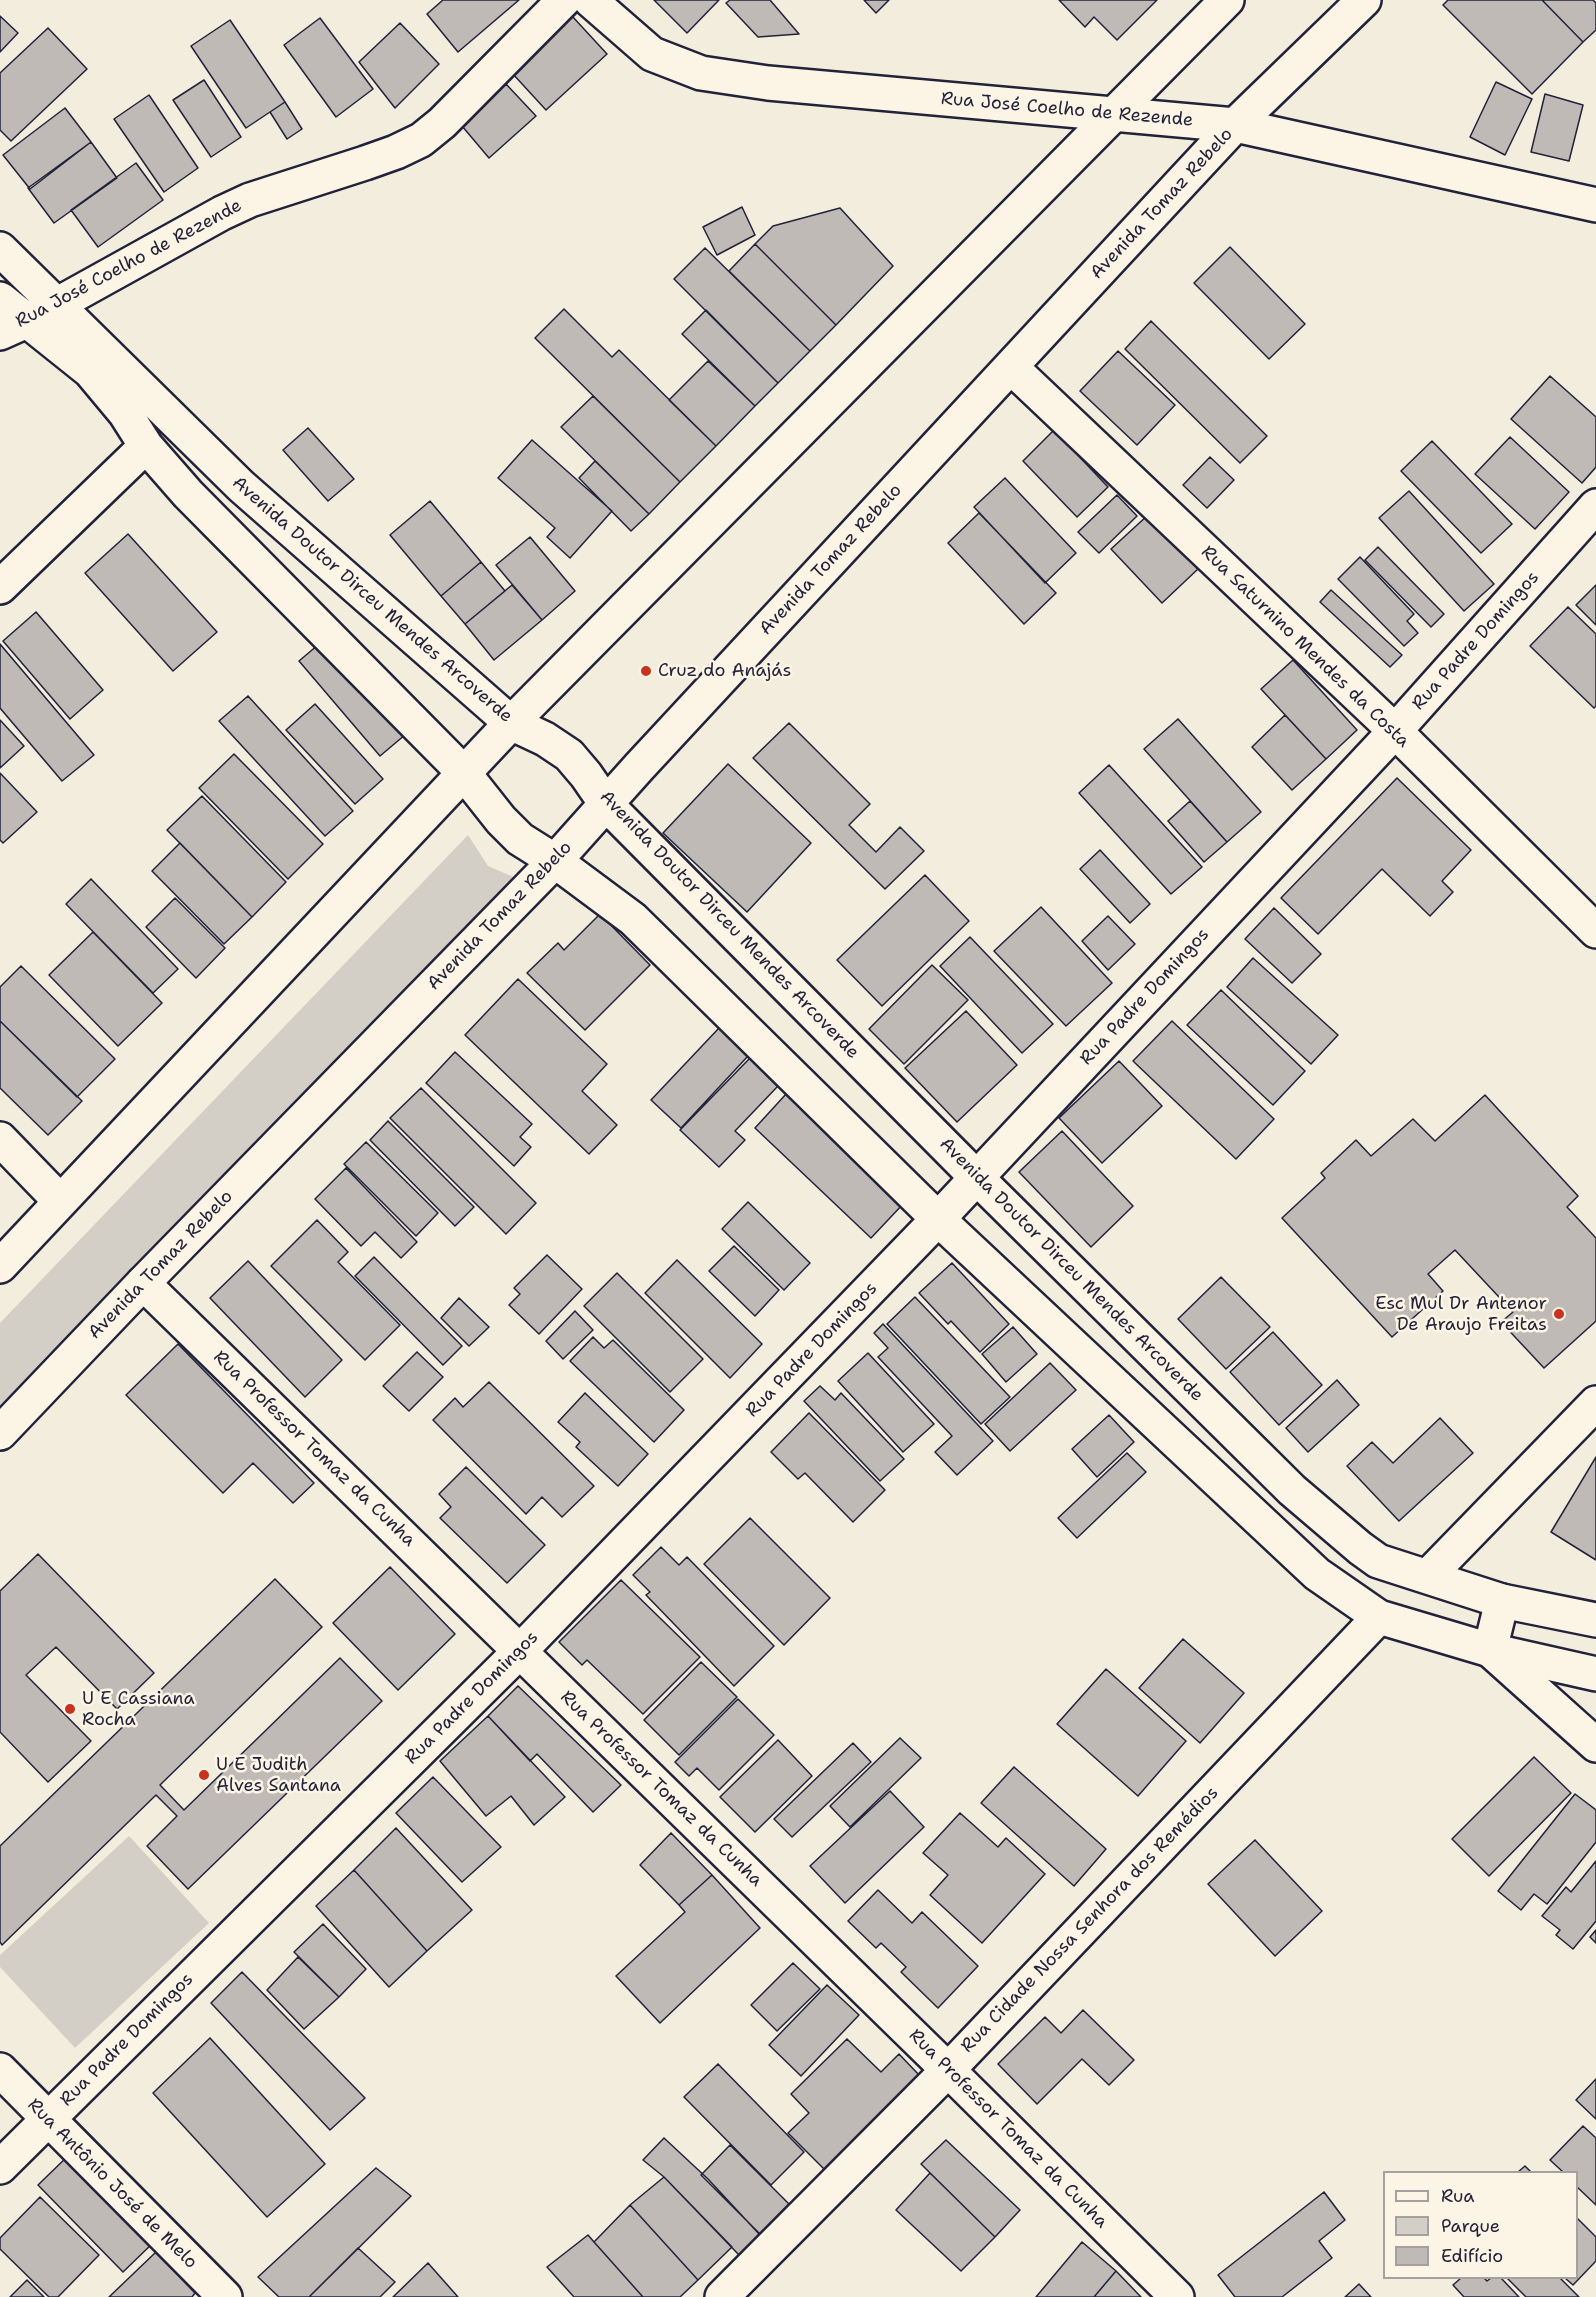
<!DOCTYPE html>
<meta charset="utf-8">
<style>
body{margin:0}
#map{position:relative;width:1596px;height:2297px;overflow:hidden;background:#f3edde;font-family:"Shantell Sans",sans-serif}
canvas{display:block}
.legend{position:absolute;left:1383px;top:2171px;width:195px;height:108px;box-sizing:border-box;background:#fcf5e5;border:2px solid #a5a1a1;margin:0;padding:8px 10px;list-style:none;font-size:18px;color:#22223b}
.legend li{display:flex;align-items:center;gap:12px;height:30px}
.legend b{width:30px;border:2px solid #a5a1a1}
</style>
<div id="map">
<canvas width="1596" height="2297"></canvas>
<ul class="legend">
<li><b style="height:8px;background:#fcf5e5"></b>Rua</li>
<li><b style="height:16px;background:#d4cfc6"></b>Parque</li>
<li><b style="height:16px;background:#bfbab6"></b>Edifício</li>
</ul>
</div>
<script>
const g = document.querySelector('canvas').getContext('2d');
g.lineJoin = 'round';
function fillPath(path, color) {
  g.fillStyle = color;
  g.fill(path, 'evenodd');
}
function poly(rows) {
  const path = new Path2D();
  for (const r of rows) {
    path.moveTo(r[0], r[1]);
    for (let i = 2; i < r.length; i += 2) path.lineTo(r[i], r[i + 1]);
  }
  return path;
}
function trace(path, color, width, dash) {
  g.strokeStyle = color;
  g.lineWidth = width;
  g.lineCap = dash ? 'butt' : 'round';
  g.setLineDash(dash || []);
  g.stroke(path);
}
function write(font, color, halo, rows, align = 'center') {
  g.font = font + ' "Shantell Sans",sans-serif';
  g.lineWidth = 5;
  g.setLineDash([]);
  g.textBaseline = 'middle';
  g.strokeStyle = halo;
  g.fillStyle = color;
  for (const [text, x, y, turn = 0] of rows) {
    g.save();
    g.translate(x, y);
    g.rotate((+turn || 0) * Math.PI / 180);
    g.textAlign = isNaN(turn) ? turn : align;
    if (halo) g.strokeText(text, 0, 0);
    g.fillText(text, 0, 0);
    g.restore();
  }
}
fillPath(poly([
 [468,835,488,866,518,879,0,1417,0,1323],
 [129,1836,209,1923,75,2048,0,1967,0,1955]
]), '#d4cfc6');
const building = poly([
 [443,0,519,0,458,52,427,14,443,0],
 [654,0,719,0,687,33,654,0],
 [730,0,770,0,799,34,758,37,726,3,730,0],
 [864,0,889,0,876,13,864,0],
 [1059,0,1157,0,1117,40,1094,17,1085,27,1059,0],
 [1448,0,1542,0,1583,42,1532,94,1443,5,1448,0],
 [1542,0,1593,0,1596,3,1596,30,1583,42,1542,0],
 [0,16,18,33,0,52,0,16],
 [572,16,607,54,546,110,512,73,572,16],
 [320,18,373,89,336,117,284,45,320,18],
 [230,20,285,102,246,128,191,46,230,20],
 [400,23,439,64,395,108,359,62,400,23],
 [48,28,87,69,11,141,0,130,0,73,48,28],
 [204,80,241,137,211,157,173,100,204,80],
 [1496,82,1532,99,1505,155,1470,137,1496,82],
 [506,84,536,116,489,158,462,126,506,84],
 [1545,94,1583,105,1569,161,1531,152,1545,94],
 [149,95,198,168,164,192,114,119,149,95],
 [285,102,302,129,287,139,270,112,285,102],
 [65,108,91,142,30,189,3,155,65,108],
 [91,142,117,178,54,223,28,188,91,142],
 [136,163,163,200,98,247,71,210,136,163],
 [742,207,755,235,717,255,703,227,742,207],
 [840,208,893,266,836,325,755,244,773,226,840,208],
 [755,244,836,325,810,351,729,271,755,244],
 [1230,247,1305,324,1269,359,1194,283,1230,247],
 [705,248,810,351,778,383,674,279,705,248],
 [564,309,612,357,619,350,716,446,680,482,535,338,564,309],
 [706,310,778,383,755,406,682,334,706,310],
 [1151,321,1267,436,1240,463,1125,349,1151,321],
 [1118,351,1175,405,1137,445,1080,391,1118,351],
 [708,361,755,406,716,446,669,400,708,361],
 [1550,376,1596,417,1596,467,1582,483,1511,419,1550,376],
 [593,396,680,482,649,514,561,427,593,396],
 [308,428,354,479,328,501,283,450,308,428],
 [1054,430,1108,487,1077,517,1023,461,1054,430],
 [1510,437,1569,492,1535,529,1475,474,1510,437],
 [532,440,612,511,570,558,547,537,555,528,498,478,532,440],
 [1432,441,1512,524,1481,553,1401,471,1432,441],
 [1210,457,1234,480,1207,508,1183,485,1210,457],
 [595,461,649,514,631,531,579,478,595,461],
 [1005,478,1076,553,1045,583,974,507,1005,478],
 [1409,491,1494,584,1464,611,1379,518,1409,491],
 [1117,495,1137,516,1099,553,1078,532,1117,495],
 [430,501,481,562,441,596,390,535,430,501],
 [979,513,1056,593,1024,624,948,543,979,513],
 [1148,515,1198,569,1162,603,1111,549,1148,515],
 [128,534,217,632,173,671,85,573,128,534],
 [530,537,575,591,542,620,496,565,530,537],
 [1378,547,1444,614,1431,627,1365,560,1378,547],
 [1360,557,1414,614,1407,621,1418,633,1404,646,1338,579,1360,557],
 [481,562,505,591,465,624,441,596,481,562],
 [512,585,542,620,494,660,465,624,512,585],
 [1596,585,1596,625,1576,605,1596,585],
 [1331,590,1402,655,1390,667,1320,602,1331,590],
 [1568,607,1596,634,1596,706,1594,708,1530,646,1568,607],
 [36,612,103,690,70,719,3,641,36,612],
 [325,639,406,734,380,756,299,661,325,639],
 [0,644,94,755,62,781,0,708,0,644],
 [1293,660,1357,730,1326,759,1261,689,1293,660],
 [248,696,353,811,325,836,219,721,248,696],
 [315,704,383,779,355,804,286,730,315,704],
 [1285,715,1326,759,1292,790,1252,747,1285,715],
 [1178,719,1261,812,1227,842,1144,749,1178,719],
 [0,720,24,746,0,768,0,720],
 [789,723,870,804,849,825,876,852,900,827,924,851,885,889,753,758,789,723],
 [234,754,323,844,288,879,199,788,234,754],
 [728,764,811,843,747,912,663,833,728,764],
 [1109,765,1202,867,1171,894,1079,793,1109,765],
 [0,773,37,812,3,843,0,840,0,773],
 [1397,778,1471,850,1442,881,1453,892,1430,916,1382,869,1318,934,1281,898,1397,778],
 [202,796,286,882,252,917,167,830,202,796],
 [1190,801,1227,842,1204,862,1168,821,1190,801],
 [180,843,252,917,224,944,152,871,180,843],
 [1100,850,1150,904,1130,923,1080,869,1100,850],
 [925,875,969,921,882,1006,837,960,925,875],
 [91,879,178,969,153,993,66,904,91,879],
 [175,898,225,948,196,978,146,927,175,898],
 [1041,907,1112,983,1066,1026,994,951,1041,907],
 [1274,908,1321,954,1292,983,1245,939,1274,908],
 [600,914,650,965,585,1030,527,973,558,943,564,950,600,914],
 [1108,916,1135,944,1108,970,1082,941,1108,916],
 [93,932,162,1003,118,1046,49,975,93,932],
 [970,937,1053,1024,1022,1053,940,966,970,937],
 [1253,958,1338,1035,1311,1064,1227,987,1253,958],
 [932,965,968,1000,904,1064,869,1029,932,965],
 [21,966,115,1059,77,1097,0,1021,0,987,21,966],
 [518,979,607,1064,582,1091,617,1125,589,1154,465,1035,518,979],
 [1221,990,1305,1071,1273,1105,1187,1025,1221,990],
 [966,1011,1017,1065,957,1122,905,1068,966,1011],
 [0,1021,82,1101,48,1135,0,1088,0,1021],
 [1172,1021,1274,1119,1236,1159,1133,1061,1172,1021],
 [719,1028,748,1056,681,1128,651,1100,719,1028],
 [455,1052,532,1124,520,1137,531,1147,514,1166,426,1083,455,1052],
 [750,1058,778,1086,735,1131,745,1140,719,1167,680,1130,750,1058],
 [1119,1061,1162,1106,1102,1163,1059,1118,1119,1061],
 [421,1088,536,1203,506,1234,390,1118,421,1088],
 [787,1093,904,1203,871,1238,755,1128,787,1093],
 [1485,1095,1578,1196,1567,1207,1596,1238,1596,1321,1544,1368,1501,1322,1513,1312,1455,1250,1428,1274,1443,1291,1392,1337,1282,1218,1325,1178,1321,1173,1356,1140,1371,1156,1413,1119,1435,1141,1485,1095],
 [388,1121,474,1207,455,1226,370,1140,388,1121],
 [1062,1131,1133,1206,1091,1247,1019,1172,1062,1131],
 [366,1142,438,1213,416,1236,344,1164,366,1142],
 [346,1168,417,1242,401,1258,375,1232,361,1246,315,1199,346,1168],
 [748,1202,810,1263,784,1290,722,1229,748,1202],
 [317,1220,348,1252,338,1262,400,1325,365,1360,271,1266,317,1220],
 [734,1246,779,1290,755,1316,709,1271,734,1246],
 [547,1255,582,1289,539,1334,509,1305,520,1294,514,1288,547,1255],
 [374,1257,462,1346,443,1365,355,1276,374,1257],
 [677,1260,762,1344,730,1378,645,1293,677,1260],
 [248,1261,342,1360,305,1397,210,1298,248,1261],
 [952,1263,1009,1324,980,1352,951,1321,948,1324,919,1293,952,1263],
 [617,1273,703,1359,670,1392,584,1306,617,1273],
 [1221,1277,1270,1327,1226,1369,1178,1319,1221,1277],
 [915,1297,1010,1397,981,1424,887,1324,915,1297],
 [459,1298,489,1327,469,1346,441,1318,459,1298],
 [575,1311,593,1330,563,1359,546,1341,575,1311],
 [883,1324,993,1441,957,1475,935,1452,952,1436,878,1357,888,1348,874,1333,883,1324],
 [1013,1327,1037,1354,1006,1382,982,1354,1013,1327],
 [1273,1332,1322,1385,1279,1425,1230,1372,1273,1332],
 [593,1337,604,1348,613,1340,684,1410,654,1442,570,1361,593,1337],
 [178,1344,314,1483,293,1503,253,1463,223,1493,126,1395,178,1344],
 [417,1352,443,1377,409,1411,383,1386,417,1352],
 [868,1353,934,1424,903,1452,838,1381,868,1353],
 [1050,1363,1076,1390,1010,1451,985,1424,1050,1363],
 [1337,1380,1359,1405,1308,1452,1286,1428,1337,1380],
 [489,1382,594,1486,562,1517,542,1497,526,1514,433,1420,455,1398,463,1407,489,1382],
 [820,1386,835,1400,841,1393,904,1459,880,1481,804,1401,820,1386],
 [585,1393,648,1454,618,1486,576,1447,580,1442,558,1422,585,1393],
 [809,1413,885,1490,853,1522,805,1473,798,1479,771,1452,809,1413],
 [1109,1415,1134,1442,1097,1477,1072,1449,1109,1415],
 [1440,1418,1473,1453,1399,1521,1347,1466,1372,1442,1393,1463,1440,1418],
 [1127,1453,1146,1472,1077,1538,1058,1518,1127,1453],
 [1596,1457,1596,1560,1551,1532,1596,1457],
 [466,1467,545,1545,507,1583,440,1518,451,1507,439,1494,466,1467],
 [750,1518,830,1598,784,1645,704,1564,750,1518],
 [661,1547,679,1565,687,1557,774,1646,734,1686,646,1595,650,1592,633,1575,661,1547],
 [38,1554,154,1673,117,1709,56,1647,26,1675,91,1741,48,1782,0,1732,0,1591,38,1554],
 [390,1567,455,1634,398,1690,333,1623,390,1567],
 [275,1579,322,1627,160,1785,184,1810,340,1658,382,1701,188,1889,147,1846,177,1816,156,1795,2,1945,0,1942,0,1846,275,1579],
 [621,1580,700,1657,643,1714,587,1660,582,1665,559,1642,621,1580],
 [1183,1639,1244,1693,1200,1743,1139,1688,1183,1639],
 [701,1662,737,1697,679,1755,644,1720,701,1662],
 [1106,1669,1186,1741,1138,1796,1057,1724,1106,1669],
 [518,1686,621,1785,593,1812,537,1754,530,1761,488,1716,518,1686],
 [738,1699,774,1735,719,1790,697,1768,689,1776,675,1762,738,1699],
 [488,1716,565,1797,534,1825,511,1796,486,1816,440,1761,488,1716],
 [900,1738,921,1758,850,1827,830,1806,900,1738],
 [778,1740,812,1776,755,1832,720,1797,778,1740],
 [853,1743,871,1762,792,1837,774,1819,853,1743],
 [1534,1757,1571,1793,1489,1876,1452,1839,1534,1757],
 [1014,1767,1106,1849,1074,1886,981,1803,1014,1767],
 [433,1777,501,1847,462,1882,396,1813,433,1777],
 [890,1791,924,1827,845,1903,810,1866,890,1791],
 [1575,1794,1596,1810,1596,1842,1547,1904,1534,1894,1521,1910,1498,1891,1575,1794],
 [960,1813,998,1847,1006,1838,1045,1874,982,1943,930,1895,948,1875,923,1853,960,1813],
 [396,1828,472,1910,427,1951,354,1870,396,1828],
 [671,1833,712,1875,679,1905,640,1865,671,1833],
 [1255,1840,1322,1911,1275,1956,1208,1884,1255,1840],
 [1596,1861,1596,1921,1573,1949,1556,1935,1560,1930,1542,1916,1566,1887,1571,1892,1596,1861],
 [354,1870,427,1951,389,1987,316,1906,354,1870],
 [712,1875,760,1928,660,2023,616,1976,685,1912,679,1905,712,1875],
 [878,1890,912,1923,922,1912,978,1966,938,2008,901,1972,906,1967,881,1943,876,1948,848,1921,878,1890],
 [323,1924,366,1969,339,1997,294,1952,323,1924],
 [1596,1930,1596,1943,1590,1937,1596,1930],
 [298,1957,339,1997,304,2029,267,1990,298,1957],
 [793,1963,820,1989,777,2031,751,2005,793,1963],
 [242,1972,365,2098,330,2130,211,2003,242,1972],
 [827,1985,859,2015,801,2076,769,2045,827,1985],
 [1083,2010,1134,2060,1109,2085,1082,2059,1037,2104,998,2064,1045,2017,1061,2033,1083,2010],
 [210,2038,325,2164,267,2217,153,2093,210,2038],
 [847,2039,881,2072,899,2054,920,2076,825,2170,788,2133,809,2113,791,2094,847,2039],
 [718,2064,804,2152,771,2185,684,2097,718,2064],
 [1596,2079,1596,2119,1576,2100,1596,2079],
 [1583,2126,1596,2138,1596,2205,1576,2186,1576,2172,1563,2172,1550,2160,1583,2126],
 [664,2138,708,2179,760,2235,739,2255,664,2177,643,2160,664,2138],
 [946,2140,1020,2210,995,2237,921,2164,946,2140],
 [730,2145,789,2204,760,2234,701,2175,730,2145],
 [70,2154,155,2241,123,2272,38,2185,70,2154],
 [1525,2166,1531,2172,1518,2172,1525,2166],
 [376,2168,411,2196,309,2297,279,2297,258,2277,376,2168],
 [930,2173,995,2237,961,2271,896,2210,930,2173],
 [664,2177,732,2247,698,2280,630,2205,664,2177],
 [1324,2192,1345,2220,1319,2241,1332,2258,1282,2297,1235,2297,1218,2275,1324,2192],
 [40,2197,99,2255,58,2297,49,2297,0,2249,0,2238,40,2197],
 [630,2205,698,2280,680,2297,643,2297,594,2242,630,2205],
 [1576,2217,1596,2237,1596,2261,1573,2285,1565,2278,1576,2278,1576,2217],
 [588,2235,594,2242,643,2297,574,2297,547,2267,588,2235],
 [1082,2242,1116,2271,1094,2297,1036,2297,1082,2242],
 [358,2248,395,2282,380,2297,309,2297,358,2248],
 [156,2252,195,2293,192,2297,109,2297,156,2252],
 [428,2263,458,2297,393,2297,428,2263],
 [1116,2271,1141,2297,1094,2297,1116,2271],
 [1461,2278,1484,2278,1487,2281,1491,2278,1501,2278,1519,2297,1464,2297,1453,2285,1461,2278],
 [1507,2278,1560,2278,1579,2297,1526,2297,1507,2278],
 [27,2280,44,2297,10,2297,27,2280],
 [1359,2284,1371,2297,1345,2297,1359,2284]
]);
fillPath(building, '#bfbab6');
trace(building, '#22223b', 1.5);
const minor = poly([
 [590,0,652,54,701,73,768,83,1235,125,1596,205],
 [0,249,241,486,511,723],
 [0,299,90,371,125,413,146,446,188,494,463,772],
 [0,333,29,320,222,213,250,200,365,163,396,152,421,140,442,123,564,0],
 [1011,367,1395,731,1596,931],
 [0,587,146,446],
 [0,1139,60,1201],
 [143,1283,948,2070,1177,2297],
 [1428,1576,1596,1403],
 [1502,1601,1490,1650,1596,1745],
 [0,2070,225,2297],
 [0,2167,520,1651,938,1219,1395,731,1596,506],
 [722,2297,948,2070,1379,1617]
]);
const major = poly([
 [511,723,545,739,569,755,586,775,606,804,976,1177,1292,1490,1360,1548,1378,1561,1502,1601,1596,1620],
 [463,772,501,820,520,839,555,861,633,919,938,1219,1317,1574,1379,1617,1490,1650,1596,1674],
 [0,1266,511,723,1227,0],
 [0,1433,143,1283,555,861,639,767,1181,183,1235,125,1364,0]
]);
trace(minor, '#22223b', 38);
trace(major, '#22223b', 38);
trace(minor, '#fcf5e5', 33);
trace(major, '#fcf5e5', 33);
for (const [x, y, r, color] of [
 [646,671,6,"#c8321e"],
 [1559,1314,6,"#c8321e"],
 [70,1709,6,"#c8321e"],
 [204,1775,6,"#c8321e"]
]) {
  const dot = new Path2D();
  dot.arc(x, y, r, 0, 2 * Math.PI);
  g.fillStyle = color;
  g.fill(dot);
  trace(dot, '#fcf5e5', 2);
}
write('18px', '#22223b', '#fcf5e5', [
 ["Rua José Coelho de Rezende",1067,110,5],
 ["Avenida Tomaz Rebelo",1162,204,-47],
 ["Rua José Coelho de Rezende",129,264,-28],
 ["Avenida Tomaz Rebelo",831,560,-47],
 ["Avenida Doutor Dirceu Mendes Arcoverde",372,600,41],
 ["Rua Padre Domingos",1476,641,-48],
 ["Rua Saturnino Mendes da Costa",1305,647,44],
 ["Avenida Tomaz Rebelo",500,916,-46],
 ["Avenida Doutor Dirceu Mendes Arcoverde",729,925,46],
 ["Rua Padre Domingos",1145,997,-47],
 ["Avenida Tomaz Rebelo",161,1265,-46],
 ["Avenida Doutor Dirceu Mendes Arcoverde",1071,1270,45],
 ["Rua Padre Domingos",812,1350,-46],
 ["Rua Professor Tomaz da Cunha",314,1449,44],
 ["Rua Padre Domingos",472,1698,-45],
 ["Rua Professor Tomaz da Cunha",661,1789,44],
 ["Rua Cidade Nossa Senhora dos Remédios",1090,1920,-46],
 ["Rua Padre Domingos",127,2040,-45],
 ["Rua Professor Tomaz da Cunha",1008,2129,45],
 ["Rua Antônio José de Melo",112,2184,45]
]);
write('18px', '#22223b', '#fcf5e5', [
 ["Cruz do Anajás",658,671],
 ["Esc Mul Dr Antenor",1547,1304,"right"],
 ["De Araujo Freitas",1547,1325,"right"],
 ["U E Cassiana",82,1699],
 ["Rocha",82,1720],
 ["U E Judith",216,1765],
 ["Alves Santana",216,1786]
], 'left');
</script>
